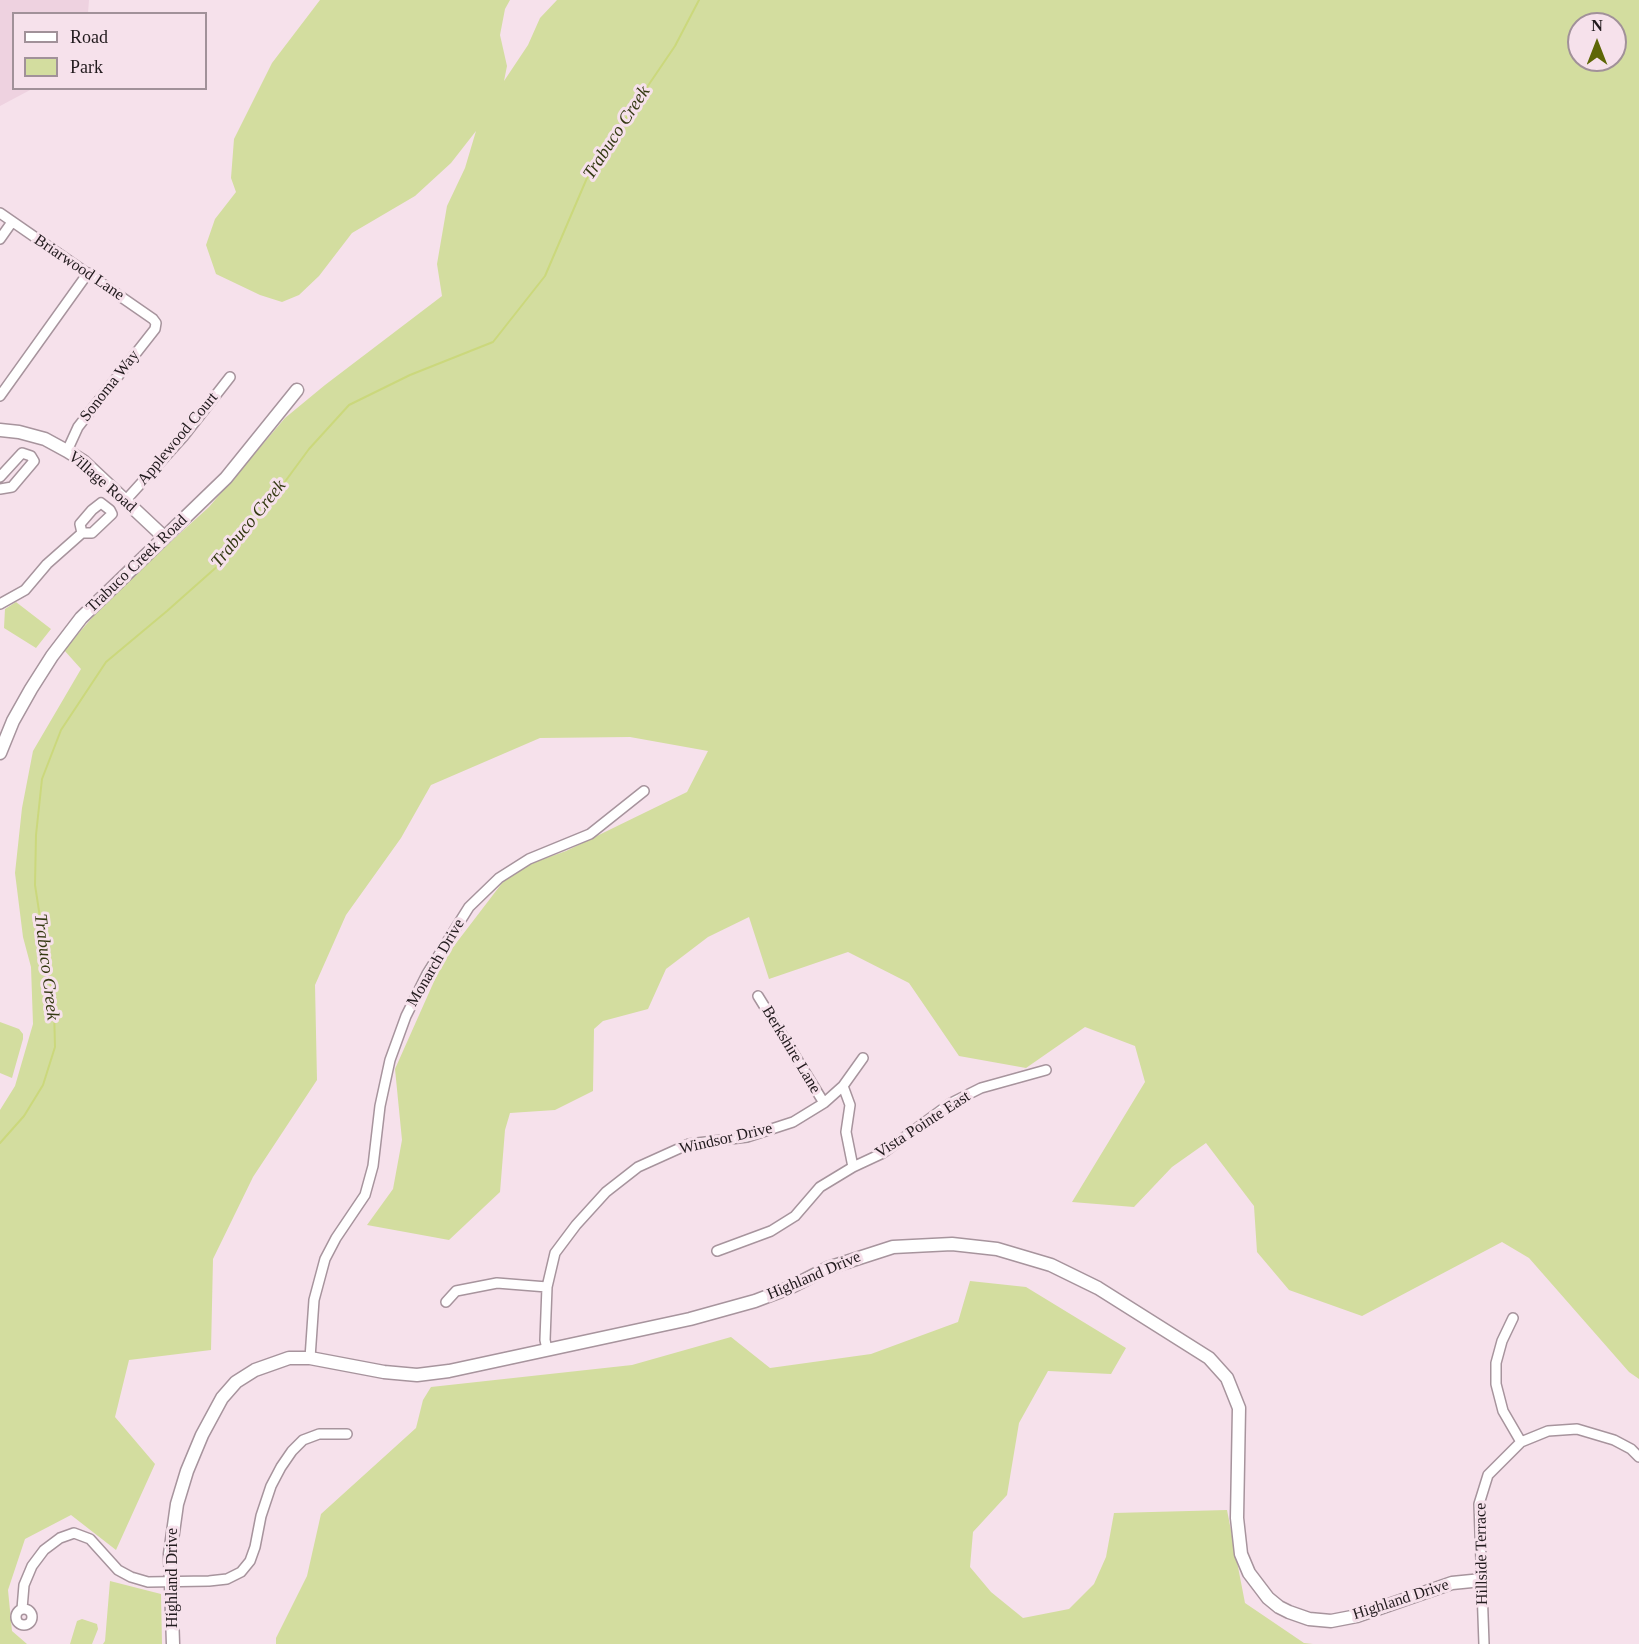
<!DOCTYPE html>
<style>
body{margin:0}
#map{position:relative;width:1639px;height:1644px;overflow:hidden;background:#f6e1eb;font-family:"Times New Roman",serif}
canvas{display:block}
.legend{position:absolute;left:12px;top:12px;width:195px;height:78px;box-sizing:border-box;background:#f6e1eb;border:2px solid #a19199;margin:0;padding:8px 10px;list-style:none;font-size:18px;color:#211a1d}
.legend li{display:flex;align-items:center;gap:12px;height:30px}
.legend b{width:30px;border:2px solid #a19199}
.north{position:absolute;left:1567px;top:12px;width:60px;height:60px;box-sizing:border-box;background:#f6e1eb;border:2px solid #a19199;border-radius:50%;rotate:0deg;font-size:16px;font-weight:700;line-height:24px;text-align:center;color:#211a1d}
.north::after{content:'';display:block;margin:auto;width:21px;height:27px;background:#5d6606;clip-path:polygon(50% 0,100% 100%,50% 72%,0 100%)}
</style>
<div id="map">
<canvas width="1639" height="1644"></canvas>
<ul class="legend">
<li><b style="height:8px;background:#fff"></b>Road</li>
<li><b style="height:16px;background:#d3dd9f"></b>Park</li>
</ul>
<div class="north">N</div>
</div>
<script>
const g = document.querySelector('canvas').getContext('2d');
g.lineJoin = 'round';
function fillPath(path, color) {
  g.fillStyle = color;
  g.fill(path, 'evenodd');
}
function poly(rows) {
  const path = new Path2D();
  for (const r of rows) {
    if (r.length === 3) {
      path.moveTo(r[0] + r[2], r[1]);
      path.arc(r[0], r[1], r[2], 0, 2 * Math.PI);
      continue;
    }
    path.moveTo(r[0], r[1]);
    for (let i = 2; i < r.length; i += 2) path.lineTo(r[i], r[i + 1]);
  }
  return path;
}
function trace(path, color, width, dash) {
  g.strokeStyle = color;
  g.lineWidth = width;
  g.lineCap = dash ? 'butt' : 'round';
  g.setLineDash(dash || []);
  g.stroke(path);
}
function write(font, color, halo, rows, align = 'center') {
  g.font = font + ' "Times New Roman",serif';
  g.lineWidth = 6;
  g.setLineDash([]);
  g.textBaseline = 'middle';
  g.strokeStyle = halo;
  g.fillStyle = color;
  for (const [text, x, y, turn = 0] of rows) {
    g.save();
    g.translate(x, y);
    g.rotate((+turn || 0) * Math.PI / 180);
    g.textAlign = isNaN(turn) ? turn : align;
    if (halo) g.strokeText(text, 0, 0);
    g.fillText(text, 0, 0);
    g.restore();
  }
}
fillPath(poly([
 [0,0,89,0,88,13,14,14,14,88,32,89,0,106]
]), '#eed2e0');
fillPath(poly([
 [320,0,510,0,505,9,500,35,507,66,504,81,528,45,540,18,557,0,1639,0,1639,1379,1629,1372,1529,1258,1502,1242,1362,1316,1289,1290,1257,1252,1254,1206,1206,1143,1172,1167,1134,1207,1072,1202,1145,1082,1135,1046,1085,1027,1026,1068,959,1056,909,983,848,952,769,979,749,917,708,937,666,969,648,1009,603,1021,594,1029,593,1091,555,1110,510,1113,505,1130,500,1192,449,1240,367,1225,393,1189,402,1140,395,1069,444,959,512,870,566,851,687,792,708,751,630,737,540,738,431,785,401,838,346,915,315,985,317,1080,253,1177,213,1259,211,1350,129,1360,115,1417,155,1464,116,1550,71,1515,25,1539,8,1590,12,1631,27,1644,0,1644,0,1110,15,1086,33,1024,31,967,23,937,15,873,22,808,33,751,81,669,64,650,111,596,209,507,285,418,325,385,442,296,437,264,447,206,465,168,476,131,451,163,415,196,352,233,319,276,299,295,282,302,260,295,216,274,206,245,215,219,236,192,231,178,234,139,272,63],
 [1579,24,1615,24,1615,60,1579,60],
 [16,602,51,629,36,648,4,628,5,609],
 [0,1022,19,1029,23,1034,23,1039,12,1078,0,1073],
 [970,1281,1026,1287,1126,1348,1111,1374,1048,1371,1019,1423,1007,1495,973,1532,970,1567,991,1592,1023,1618,1069,1609,1094,1584,1106,1557,1114,1513,1227,1510,1245,1603,1304,1643,1313,1644,276,1644,276,1638,307,1576,321,1514,416,1428,423,1400,431,1387,632,1365,731,1337,770,1368,871,1354,958,1322],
 [110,1581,161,1594,162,1644,103,1644,105,1641],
 [82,1619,97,1624,98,1629,92,1644,70,1644,77,1621]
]), '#d3dd9f');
trace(poly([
 [0,1143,24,1116,43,1085,55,1047,54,1008,35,885,36,835,42,779,61,730,106,662,167,611,220,564,256,521,309,449,349,405,410,375,493,342,545,276,590,171,675,46,699,0]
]), '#cbd87c', 2);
const street = poly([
 [0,213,153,319,156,323,155,329,78,427,67,451],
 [0,239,12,222],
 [0,396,88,273],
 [0,477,22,453,31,456,34,461,12,487,0,489],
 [125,501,183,437,230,377],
 [0,604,25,590,47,564,82,533,92,533,112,514,110,510,101,503,92,510,80,524,82,533],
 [758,996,824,1103],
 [843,1086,850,1105,846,1132,853,1167],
 [717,1251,771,1231,795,1216,820,1187,853,1167,883,1153,951,1103,981,1088,1046,1070],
 [446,1302,456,1291,497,1283,547,1287],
 [1513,1318,1502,1341,1496,1363,1496,1384,1503,1411,1521,1442],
 [547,1349,545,1340,547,1287,555,1253,576,1225,606,1192,638,1167,689,1144,747,1137,793,1122,824,1103,843,1086,863,1058],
 [310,1358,314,1300,325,1259,336,1238,365,1195,373,1166,380,1106,390,1060,406,1016,427,974,469,907,499,878,529,859,590,834,644,791],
 [24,1617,8],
 [22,1609,24,1585,32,1566,44,1550,60,1538,74,1533,90,1539,118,1570,131,1577,148,1582,209,1581,227,1579,241,1572,250,1561,255,1547,261,1516,271,1486,281,1467,292,1451,303,1440,319,1434,347,1434],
 [1484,1644,1479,1504,1488,1475,1521,1442,1548,1431,1577,1429,1614,1440,1631,1449,1639,1457]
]);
const secondary = poly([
 [0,430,19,432,45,439,67,451,83,461,164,537],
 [0,753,13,721,31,689,52,656,81,618,226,478,297,390],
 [173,1644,170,1554,177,1504,187,1471,202,1435,222,1398,236,1382,255,1370,289,1358,310,1358,384,1372,417,1375,449,1371,690,1319,755,1301,789,1288,828,1268,893,1247,952,1244,997,1249,1051,1265,1098,1288,1209,1358,1227,1378,1239,1408,1237,1518,1241,1554,1249,1573,1268,1598,1279,1607,1289,1612,1309,1619,1331,1621,1357,1616,1452,1583,1482,1580]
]);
trace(street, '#a7949d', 12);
trace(secondary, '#a7949d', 15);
trace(street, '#fff', 9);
trace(secondary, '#fff', 12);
write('16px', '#211a1d', '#f6e1eb', [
 ["Briarwood Lane",79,268,34],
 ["Sonoma Way",110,386,-52],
 ["Applewood Court",178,439,-50],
 ["Village Road",102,482,41],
 ["Trabuco Creek Road",137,564,-44],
 ["Monarch Drive",436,963,-60],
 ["Berkshire Lane",791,1050,59],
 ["Vista Pointe East",923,1125,-33],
 ["Windsor Drive",726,1139,-13],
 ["Highland Drive",814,1276,-23],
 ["Hillside Terrace",1482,1554,-91],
 ["Highland Drive",173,1578,-90],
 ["Highland Drive",1401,1600,-18]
]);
write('italic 18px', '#343912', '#f6e1eb', [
 ["Trabuco Creek",617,133,-57],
 ["Trabuco Creek",249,524,-51],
 ["Trabuco Creek",46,967,83]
]);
</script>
